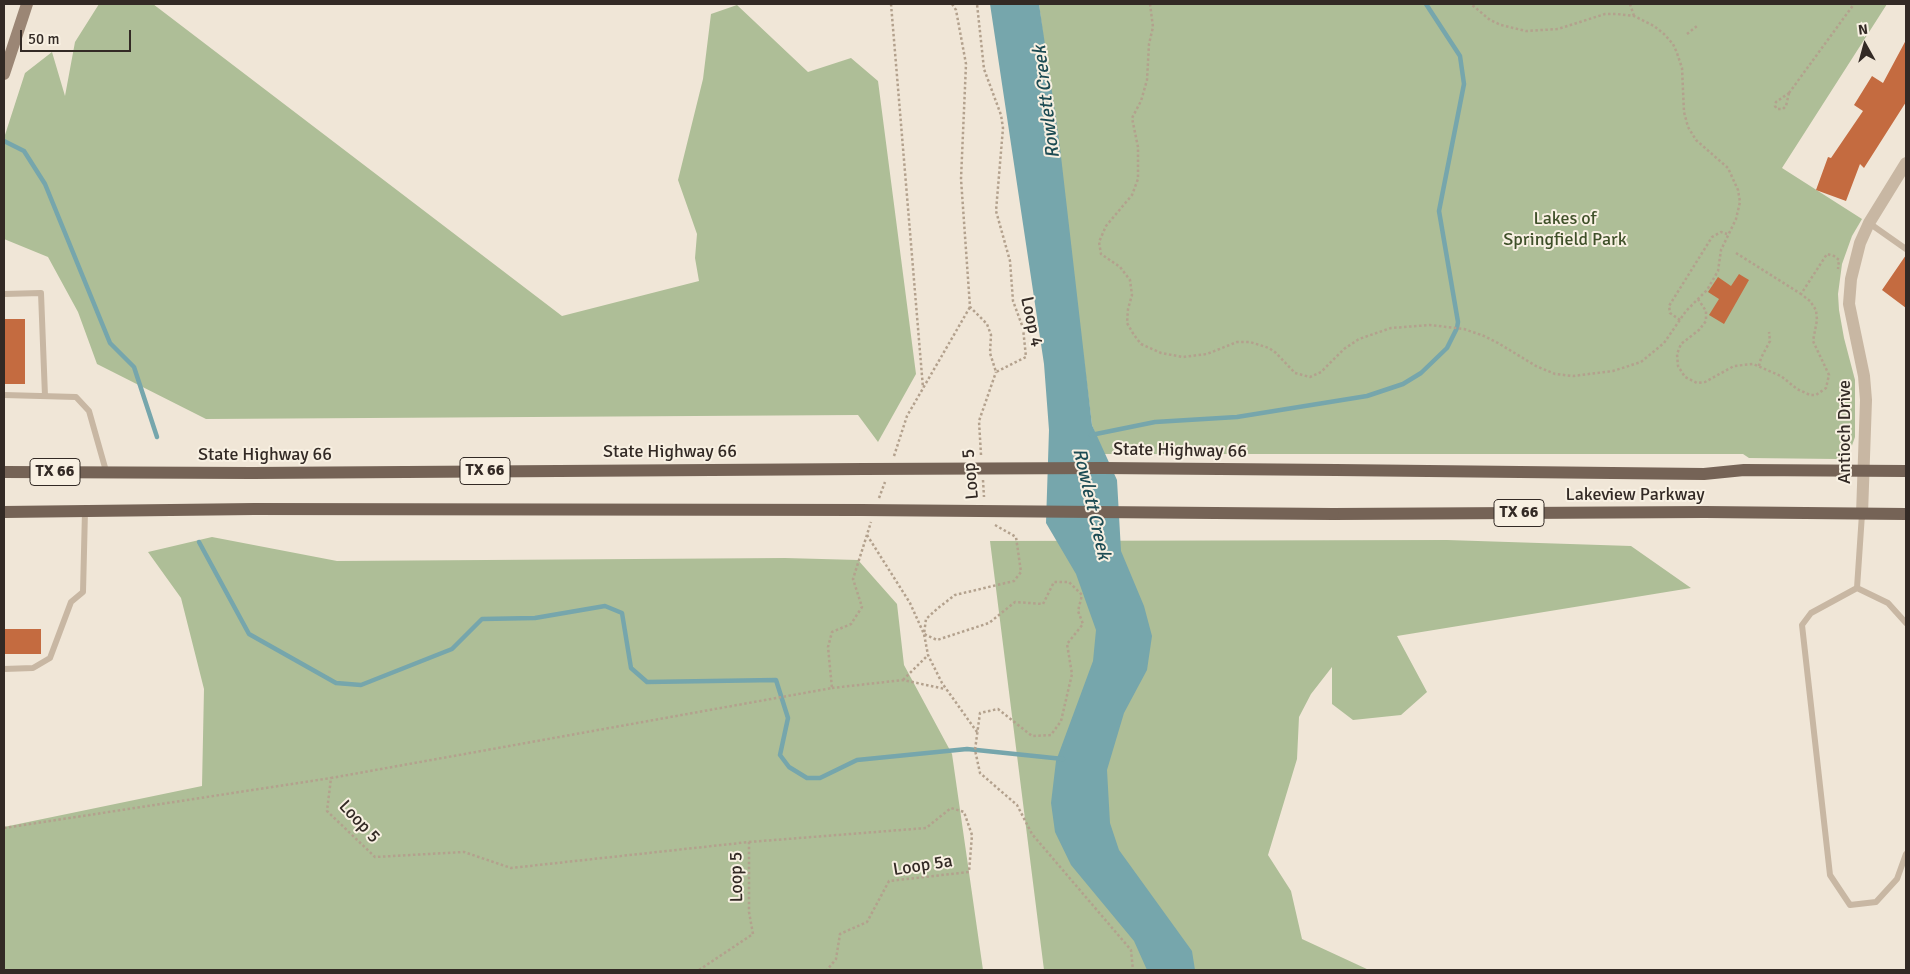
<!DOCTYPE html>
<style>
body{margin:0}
#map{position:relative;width:1910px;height:974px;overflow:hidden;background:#f0e6d7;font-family:Signika,sans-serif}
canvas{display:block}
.frame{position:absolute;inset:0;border:5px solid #332a25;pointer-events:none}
.north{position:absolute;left:1840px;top:20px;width:50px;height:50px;-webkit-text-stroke:4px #f8f0e2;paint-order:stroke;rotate:353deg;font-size:14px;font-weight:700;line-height:20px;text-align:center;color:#332a25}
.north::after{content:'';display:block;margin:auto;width:18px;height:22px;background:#332a25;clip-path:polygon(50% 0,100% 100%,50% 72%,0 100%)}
.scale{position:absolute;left:20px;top:30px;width:111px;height:22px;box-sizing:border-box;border:2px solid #332a25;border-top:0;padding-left:6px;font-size:15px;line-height:18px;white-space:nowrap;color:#332a25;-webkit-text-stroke:4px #f8f0e2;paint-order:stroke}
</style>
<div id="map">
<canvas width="1910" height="974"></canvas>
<div class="frame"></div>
<div class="north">N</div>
<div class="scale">50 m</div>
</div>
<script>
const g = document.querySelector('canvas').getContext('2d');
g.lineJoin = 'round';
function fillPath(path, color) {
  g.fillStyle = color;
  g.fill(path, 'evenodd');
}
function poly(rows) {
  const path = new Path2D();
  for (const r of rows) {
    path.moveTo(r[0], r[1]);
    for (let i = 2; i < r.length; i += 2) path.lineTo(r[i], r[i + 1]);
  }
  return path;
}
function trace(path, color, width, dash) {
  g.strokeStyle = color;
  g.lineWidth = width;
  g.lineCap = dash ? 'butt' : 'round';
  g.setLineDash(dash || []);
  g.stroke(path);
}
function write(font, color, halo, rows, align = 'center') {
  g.font = font + ' Signika,sans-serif';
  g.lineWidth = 4;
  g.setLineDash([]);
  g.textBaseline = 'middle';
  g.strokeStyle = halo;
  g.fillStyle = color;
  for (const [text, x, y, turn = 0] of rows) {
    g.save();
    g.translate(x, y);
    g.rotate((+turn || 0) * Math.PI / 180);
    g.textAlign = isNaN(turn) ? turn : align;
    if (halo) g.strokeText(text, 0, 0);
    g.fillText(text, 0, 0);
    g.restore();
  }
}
fillPath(poly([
 [99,4,153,4,562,316,699,281,695,258,697,234,678,180,703,79,711,14,737,5,808,72,851,58,878,81,916,374,878,442,858,415,206,419,97,364,78,312,48,257,4,239,4,138,25,73,52,52,65,96,75,42],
 [1039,4,1887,4,1782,168,1862,219,1852,236,1842,264,1838,294,1839,310,1844,338,1855,380,1855,437,1850,451,1844,456,1836,459,1749,458,1743,454,1103,454,1092,425],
 [212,537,337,561,785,558,858,560,897,604,904,665,952,754,983,970,4,970,4,827,202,786,204,689,181,598,148,552],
 [1447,540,1631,546,1691,588,1397,636,1427,692,1401,715,1353,720,1332,704,1332,667,1311,694,1299,717,1297,759,1268,855,1291,891,1302,939,1369,970,1044,970,990,541]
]), '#aebe97');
fillPath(poly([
 [990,4,1039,4,1059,139,1092,425,1117,480,1121,551,1144,606,1152,636,1147,670,1124,713,1107,770,1110,823,1119,850,1192,951,1195,970,1147,970,1134,941,1071,865,1055,832,1051,803,1056,761,1093,661,1096,630,1076,574,1046,523,1049,430,1044,364]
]), '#76a6ac');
trace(poly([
 [4,141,24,151,45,184,110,343,134,367,157,437],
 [1091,435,1155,422,1237,417,1367,396,1403,384,1421,373,1447,348,1457,328,1458,322,1439,211,1464,84,1460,56,1426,4],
 [199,542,249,634,336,683,361,685,452,649,482,619,535,618,605,606,622,613,631,668,647,682,776,680,788,718,780,755,789,767,807,778,820,778,857,760,967,749,1063,759]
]), '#76a6ac', 4.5);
fillPath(poly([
 [1906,40,1906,102,1864,168,1860,164,1846,201,1816,190,1828,157,1831,158,1863,111,1854,105,1872,76,1883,83],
 [1906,255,1906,308,1882,290],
 [1739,274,1749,280,1724,324,1709,315,1719,299,1708,292,1718,277,1731,286],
 [4,319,25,319,25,384,4,384],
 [4,629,41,629,41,654,4,654]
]), '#c46b40');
trace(poly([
 [891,4,923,388],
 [952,4,956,10,966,64,961,179,970,307,987,324,991,335,990,353,996,372,1026,357,1023,328,1013,301,1010,261,996,211,1003,128,1001,115,984,69,977,4],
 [1150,4,1153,27,1149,44,1147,80,1141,101,1132,118,1138,147,1138,179,1132,195,1106,226,1099,242,1101,254,1120,267,1130,280,1132,295,1128,309,1127,323,1134,335,1141,344,1161,353,1183,357,1207,354,1237,342,1250,342,1269,348,1276,353,1295,373,1310,377,1321,372,1344,349,1359,339,1391,328,1430,325,1464,329,1484,336,1498,343,1536,366,1555,374,1573,376,1613,371,1641,362,1664,343,1686,311,1707,290,1718,271,1721,250,1736,219,1740,202,1738,190,1728,168,1696,140,1688,127,1684,112,1682,68,1677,53,1673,44,1664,34,1654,26,1634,16,1617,14,1605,14,1558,29,1526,31,1501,25,1490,20,1471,4],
 [1630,4,1634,16],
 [1687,34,1697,26],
 [1789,93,1854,4],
 [1789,93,1786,106,1783,109,1777,109,1775,106,1776,102,1789,93],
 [1736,253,1801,294],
 [1698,299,1706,311,1706,321,1699,330,1681,344,1677,354,1678,366,1685,377,1697,383,1705,382,1734,366,1753,364,1781,376,1797,389,1810,395,1816,395,1826,388,1829,375,1813,341,1817,320,1816,310,1810,301,1801,294,1827,254,1834,256,1839,260,1838,269],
 [1680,320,1670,313,1669,306,1712,237,1721,232,1727,234],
 [1759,366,1761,358,1770,341,1769,332],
 [981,455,979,421,996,372],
 [894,456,907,416,970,307],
 [983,480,984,497],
 [879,498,885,482],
 [995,525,1016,537,1021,572,1014,581,955,595,938,608,926,619,924,634,937,640,989,623,1015,602,1043,604,1054,582,1069,582,1082,595,1078,611,1083,624,1067,644,1072,674,1061,721,1051,735,1032,736,998,709,980,713,975,750,980,773,1017,805,1032,834,1131,950,1133,970],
 [867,535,910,603,924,634,928,655,942,683,977,732],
 [903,680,928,655],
 [832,688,903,680,945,689],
 [4,828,331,778],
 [749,842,926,828,951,808,964,812,972,835,969,872,889,881,867,922,840,934,836,959,827,970],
 [699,970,753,934,749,912,749,842,511,868,464,852,375,857,327,811,331,778,832,688,828,647,832,632,851,624,862,607,853,579,871,522]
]), '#b3a18d', 2.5, [2.5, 2.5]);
trace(poly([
 [1869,223,1906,249],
 [4,294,41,293,45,396],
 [4,395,76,397,89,411,106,471],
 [1862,514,1857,588,1811,613,1802,625,1830,875,1850,905,1876,902,1897,879,1906,854],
 [1857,588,1888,603,1906,623],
 [4,669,33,668,50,658,71,602,83,592,85,511]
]), '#c8b7a3', 6);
trace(poly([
 [1862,514,1866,400,1864,376,1849,304,1851,279,1860,243,1869,223,1906,163]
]), '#c8b7a3', 12);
trace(poly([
 [4,74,27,4]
]), '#9b8675', 12);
trace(poly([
 [1336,470,1704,474,1744,470,1906,471],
 [4,472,253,473,864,469],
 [4,512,254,509,861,510],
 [1333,514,1705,512,1906,514]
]), '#756356', 12);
trace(poly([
 [864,469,1103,468,1336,470],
 [861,510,1333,514]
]), '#756356', 12);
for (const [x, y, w] of [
 [485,471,50],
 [55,472,50],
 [1519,513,50]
]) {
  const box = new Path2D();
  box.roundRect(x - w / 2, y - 13.5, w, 27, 4);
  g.fillStyle = '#f8f0e2';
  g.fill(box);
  trace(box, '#332a25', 1);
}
write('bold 16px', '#332a25', null, [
 ["TX 66",485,471],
 ["TX 66",55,472],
 ["TX 66",1519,513]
]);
write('18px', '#3f5029', '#f8f0e2', [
 ["Lakes of",1565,219],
 ["Springfield Park",1565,240]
]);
write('18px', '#332a25', '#f8f0e2', [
 ["Loop 4",1031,322,78],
 ["Antioch Drive",1845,432,-90],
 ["State Highway 66",1180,451,1],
 ["State Highway 66",670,452],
 ["State Highway 66",265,455],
 ["Loop 5",971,474,-95],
 ["Lakeview Parkway",1635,495],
 ["Loop 5",359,822,47],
 ["Loop 5a",923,866,-9],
 ["Loop 5",737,877,-91]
]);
write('italic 19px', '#1c4b53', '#f8f0e2', [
 ["Rowlett Creek",1047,102,-97],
 ["Rowlett Creek",1091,504,77]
]);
</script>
